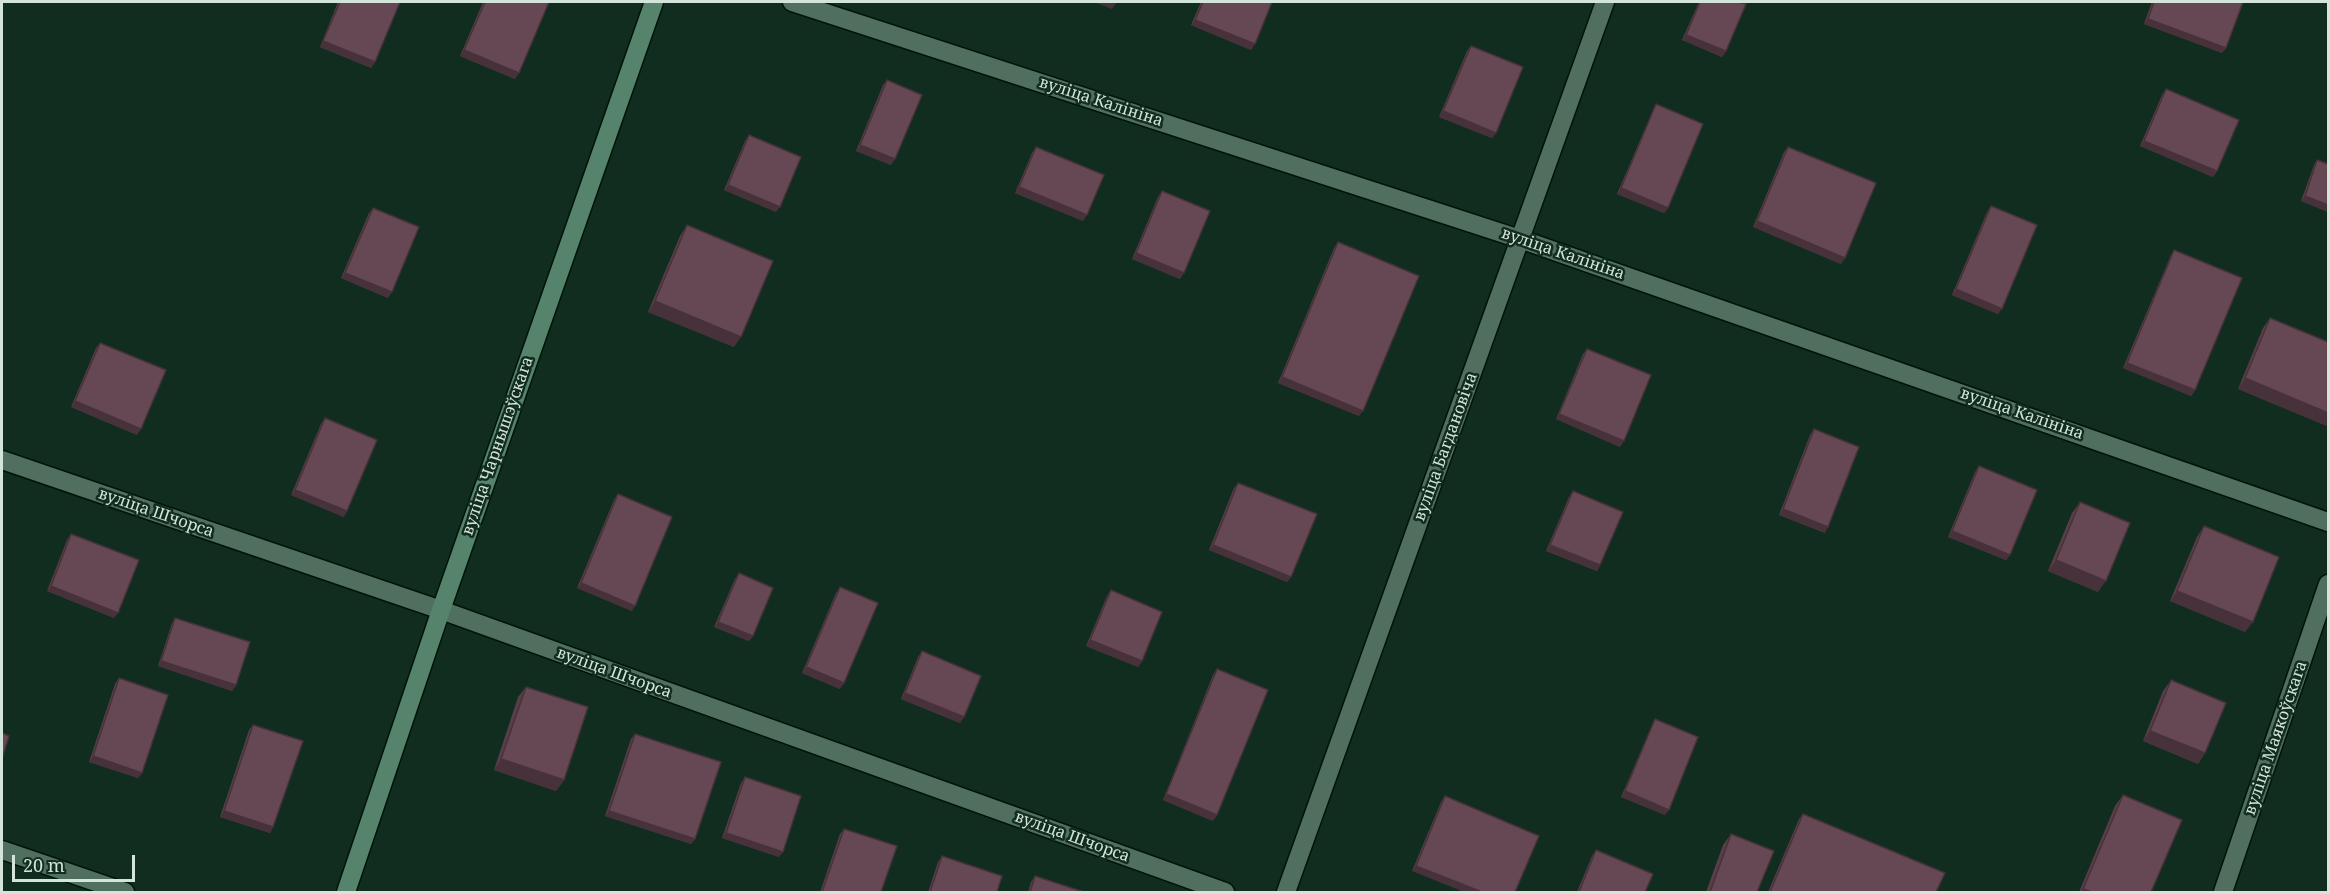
<!DOCTYPE html>
<meta charset="utf-8">
<style>
body{margin:0}
#map{position:relative;width:2330px;height:894px;overflow:hidden;background:#112d1f;font-family:"Noto Serif",serif}
canvas{display:block}
.frame{position:absolute;inset:0;border:3px solid #d3e4da;pointer-events:none}
.scale{position:absolute;left:12px;top:855px;width:123px;height:27px;box-sizing:border-box;border:3px solid #d3e4da;border-top:0;padding-left:8px;font-size:18px;line-height:21px;white-space:nowrap;color:#d3e4da;-webkit-text-stroke:4px #112d1f;paint-order:stroke}
</style>
<div id="map">
<canvas width="2330" height="894"></canvas>
<div class="frame"></div>
<div class="scale">20 m</div>
</div>
<script>
const g = document.querySelector('canvas').getContext('2d');
g.lineJoin = 'round';
function poly(rows) {
  const path = new Path2D();
  for (const r of rows) {
    path.moveTo(r[0], r[1]);
    for (let i = 2; i < r.length; i += 2) path.lineTo(r[i], r[i + 1]);
  }
  return path;
}
function trace(path, color, width, dash) {
  g.strokeStyle = color;
  g.lineWidth = width;
  g.lineCap = dash ? 'butt' : 'round';
  g.setLineDash(dash || []);
  g.stroke(path);
}
function fillPath(path, color) {
  g.fillStyle = color;
  g.fill(path, 'evenodd');
}
function write(font, color, halo, rows, align = 'center') {
  g.font = font + ' "Noto Serif",serif';
  g.lineWidth = 5;
  g.setLineDash([]);
  g.textBaseline = 'middle';
  g.strokeStyle = halo;
  g.fillStyle = color;
  for (const [text, x, y, turn = 0] of rows) {
    g.save();
    g.translate(x, y);
    g.rotate((+turn || 0) * Math.PI / 180);
    g.textAlign = isNaN(turn) ? turn : align;
    if (halo) g.strokeText(text, 0, 0);
    g.fillText(text, 0, 0);
    g.restore();
  }
}
const street = poly([
 [792,2,1520,239,2328,522],
 [2,460,441,610,1225,892],
 [2,850,125,892],
 [1286,892,1605,2],
 [2223,892,2328,584]
]);
const secondary = poly([
 [346,892,441,610,654,2]
]);
trace(street, '#001509', 21);
trace(secondary, '#001509', 21);
trace(street, '#516f5e', 18);
trace(secondary, '#56836b', 18);
fillPath(poly([
 [338,2,400,2,371,68,320,47],
 [483,2,549,2,515,79,460,56],
 [1201,2,1272,2,1251,50,1191,25],
 [1699,2,1739,2,1726,51,1722,57,1682,40],
 [2152,2,2243,2,2226,48,2222,53,2144,24],
 [1471,46,1496,133,1492,138,1439,117,1467,51],
 [887,80,891,165,856,151,883,85],
 [2166,89,2217,171,2213,177,2140,146,2162,95],
 [1656,104,1668,208,1664,213,1617,194,1653,110],
 [749,135,776,212,724,190,745,141],
 [1036,147,1083,221,1015,193,1032,153],
 [1788,147,1841,264,1753,227,1784,152],
 [2317,160,2328,164,2328,212,2301,201,2314,165],
 [1162,191,1180,279,1132,259,1158,197],
 [1991,206,1998,314,1952,295,1987,212],
 [373,208,388,298,341,278,369,213],
 [687,225,734,347,648,312,680,236],
 [1338,242,1359,416,1278,383,1334,248],
 [2174,250,2195,390,2191,396,2123,368,2171,255],
 [2270,318,2327,426,2238,389,2263,328],
 [100,343,137,435,71,407,96,348],
 [1587,349,1620,447,1556,419,1583,354],
 [325,418,344,517,291,495,321,424],
 [1814,429,1825,533,1779,515,1810,435],
 [1979,466,2010,555,2006,560,1948,537,1975,472],
 [1238,483,1291,577,1287,582,1209,550,1234,488],
 [1573,491,1600,565,1597,571,1546,551,1569,497],
 [618,494,632,611,577,588,614,500],
 [2080,502,2098,592,2048,571,2072,513],
 [2204,526,2245,632,2170,601,2197,537],
 [71,534,114,618,47,591,67,540],
 [739,573,753,636,749,641,714,627,735,579],
 [840,587,840,689,802,673,836,593],
 [1111,590,1142,661,1138,667,1086,646,1107,596],
 [175,618,236,685,232,691,158,666,172,623],
 [922,651,960,723,901,699,918,657],
 [1217,669,1213,821,1163,800,1213,675],
 [119,678,142,773,138,778,89,762,115,684],
 [2171,680,2205,753,2198,764,2143,741,2163,691],
 [526,687,564,780,556,791,494,770,518,697],
 [1655,719,1665,815,1621,797,1652,725],
 [253,725,273,827,270,833,220,817,249,730],
 [635,734,695,839,691,844,605,816,631,739],
 [745,777,779,857,722,838,741,783],
 [2123,795,2151,892,2079,892,2115,806],
 [1445,796,1539,836,1412,871,1441,802],
 [1803,814,1936,892,1768,892,1799,819],
 [844,829,881,892,820,892,840,834],
 [1731,834,1757,892,1706,892,1723,845],
 [1596,850,1645,892,1577,892,1592,856],
 [942,856,997,892,928,892,938,862],
 [1035,876,1084,892,1028,892,1031,882]
]), '#583e48');
fillPath(poly([
 [1094,2,1111,2,1116,3,1112,9],
 [2148,19,2226,48,2222,53,2144,24],
 [1195,20,1255,44,1251,50,1191,25],
 [1686,35,1726,51,1722,57,1682,40],
 [323,41,375,62,371,68,320,47],
 [464,50,519,73,515,79,460,56],
 [1443,111,1496,133,1492,138,1439,117],
 [2144,141,2217,171,2213,177,2140,146],
 [860,145,895,159,891,165,856,151],
 [728,185,780,207,776,212,724,190],
 [1019,187,1087,215,1083,221,1015,193],
 [1621,188,1668,208,1664,213,1617,194],
 [2305,196,2328,205,2328,212,2301,201],
 [1757,221,1845,258,1841,264,1753,227],
 [1136,253,1184,273,1180,279,1132,259],
 [345,273,392,292,388,298,341,278],
 [1956,289,2002,309,1998,314,1952,295],
 [655,301,741,337,734,347,648,312],
 [2127,363,2195,390,2191,396,2123,368],
 [1282,377,1363,411,1359,416,1278,383],
 [2245,378,2328,413,2328,424,2327,426,2238,389],
 [75,401,141,429,137,435,71,407],
 [1559,414,1624,441,1620,447,1556,419],
 [295,490,347,511,344,517,291,495],
 [1783,509,1828,527,1825,533,1779,515],
 [1952,531,2010,555,2006,560,1948,537],
 [1213,545,1291,577,1287,582,1209,550],
 [1550,545,1600,565,1597,571,1546,551],
 [2056,560,2106,581,2098,592,2048,571],
 [581,583,635,606,632,611,577,588],
 [51,586,118,613,114,618,47,591],
 [2177,591,2253,622,2245,632,2170,601],
 [718,622,753,636,749,641,714,627],
 [1090,640,1142,661,1138,667,1086,646],
 [161,661,236,685,232,691,158,666],
 [806,667,844,683,840,689,802,673],
 [905,693,964,717,960,723,901,699],
 [2150,731,2205,753,2198,764,2143,741],
 [93,756,142,773,138,778,89,762],
 [501,759,564,780,556,791,494,770],
 [1625,791,1669,810,1665,815,1621,797],
 [1166,794,1217,815,1213,821,1163,800],
 [224,811,273,827,270,833,220,817],
 [609,811,695,839,691,844,605,816],
 [726,833,783,852,779,857,722,838],
 [1416,866,1482,892,1464,892,1412,871],
 [2083,889,2092,892,2081,892]
]), '#47323b');
const building = poly([
 [340,2,400,2,375,62,323,41,340,2],
 [485,2,549,2,519,73,464,50,485,2],
 [1203,2,1272,2,1255,44,1195,20,1203,2],
 [1700,2,1739,2,1746,4,1726,51,1686,35,1700,2],
 [2154,2,2243,2,2226,48,2148,19,2154,2],
 [1471,46,1523,67,1496,133,1443,111,1471,46],
 [887,80,922,95,895,159,860,145,887,80],
 [2166,89,2239,120,2217,171,2144,141,2166,89],
 [1656,104,1703,124,1668,208,1621,188,1656,104],
 [749,135,801,157,780,207,728,185,749,135],
 [1036,147,1104,175,1087,215,1019,187,1036,147],
 [1788,147,1876,183,1845,258,1757,221,1788,147],
 [2317,160,2328,164,2328,205,2305,196,2317,160],
 [1162,191,1210,211,1184,273,1136,253,1162,191],
 [1991,206,2037,225,2002,309,1956,289,1991,206],
 [373,208,419,227,392,292,345,273,373,208],
 [687,225,773,261,741,337,655,301,687,225],
 [1338,242,1419,276,1363,411,1282,377,1338,242],
 [2174,250,2242,278,2195,390,2127,363,2174,250],
 [2270,318,2328,342,2328,413,2245,378,2270,318],
 [100,343,166,370,141,429,75,401,100,343],
 [1587,349,1651,375,1624,441,1559,414,1587,349],
 [325,418,377,440,347,511,295,490,325,418],
 [1814,429,1859,447,1828,527,1783,509,1814,429],
 [1979,466,2037,490,2010,555,1952,531,1979,466],
 [1238,483,1317,514,1291,577,1213,545,1238,483],
 [1573,491,1623,512,1600,565,1550,545,1573,491],
 [618,494,672,517,635,606,581,583,618,494],
 [2080,502,2130,523,2106,581,2056,560,2080,502],
 [2204,526,2279,557,2253,622,2177,591,2204,526],
 [71,534,139,560,118,613,51,586,71,534],
 [739,573,773,588,753,636,718,622,739,573],
 [840,587,878,603,844,683,806,667,840,587],
 [1111,590,1162,612,1142,661,1090,640,1111,590],
 [175,618,250,642,236,685,161,661,175,618],
 [922,651,981,676,964,717,905,693,922,651],
 [1217,669,1268,690,1217,815,1166,794,1217,669],
 [119,678,168,695,142,773,93,756,119,678],
 [2171,680,2226,703,2205,753,2150,731,2171,680],
 [526,687,588,707,564,780,501,759,526,687],
 [1655,719,1698,737,1669,810,1625,791,1655,719],
 [253,725,303,741,273,827,224,811,253,725],
 [2,733,9,736,2,759,2,733],
 [635,734,721,762,695,839,609,811,635,734],
 [745,777,801,796,783,852,726,833,745,777],
 [2123,795,2182,820,2151,892,2092,892,2083,889,2123,795],
 [1445,796,1539,836,1515,892,1482,892,1416,866,1445,796],
 [1803,814,1945,873,1936,892,1770,892,1803,814],
 [844,829,897,846,881,892,822,892,844,829],
 [1731,834,1774,851,1757,892,1710,892,1731,834],
 [1596,850,1653,874,1645,892,1579,892,1596,850],
 [942,856,1002,876,997,892,930,892,942,856],
 [1035,876,1084,892,1030,892,1035,876]
]);
fillPath(building, '#664854');
trace(building, '#47323b', 1.5);
write('16px', '#d3e4da', '#112d1f', [
 ["вуліца Калініна",1101,102,18],
 ["вуліца Калініна",1563,254,19],
 ["вуліца Калініна",2022,414,19],
 ["вуліца Чарнышэўскага",498,446,-71],
 ["вуліца Багдановіча",1446,447,-70],
 ["вуліца Шчорса",156,513,19],
 ["вуліца Шчорса",614,673,20],
 ["вуліца Маякоўскага",2276,738,-71],
 ["вуліца Шчорса",1072,837,20]
]);
</script>
